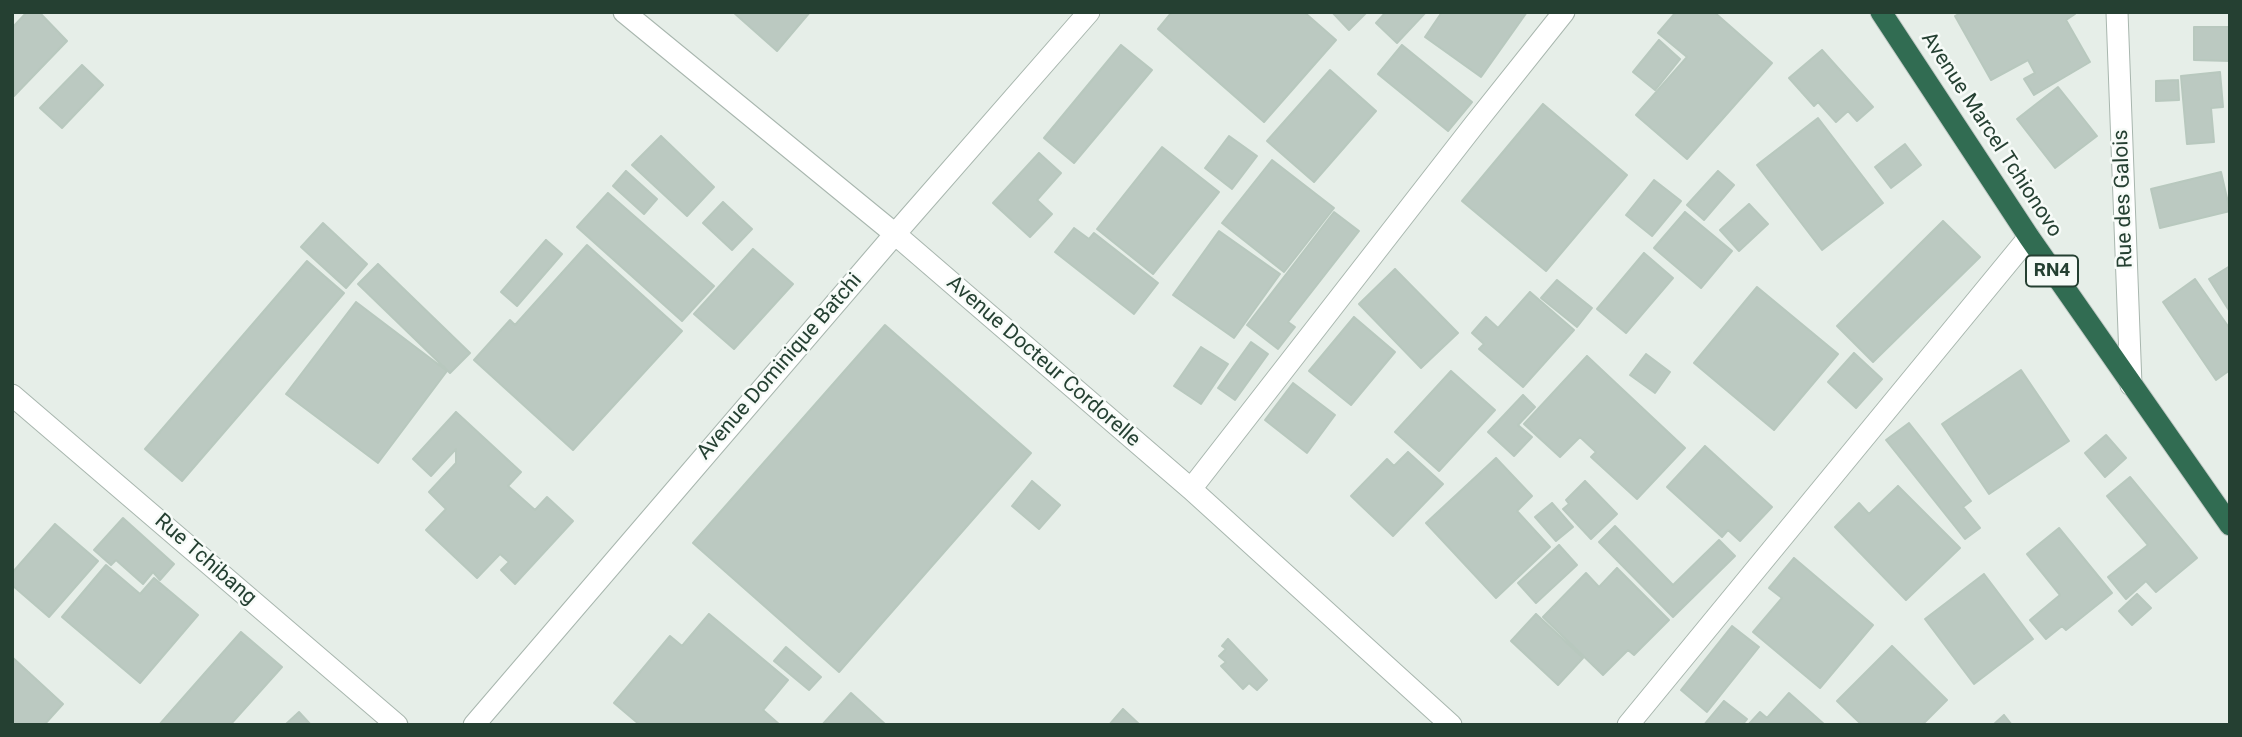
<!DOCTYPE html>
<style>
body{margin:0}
#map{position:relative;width:2242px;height:737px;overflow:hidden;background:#e6eee8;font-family:Roboto,sans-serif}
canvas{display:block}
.frame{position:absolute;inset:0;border:14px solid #254032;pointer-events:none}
</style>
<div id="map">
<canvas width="2242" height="737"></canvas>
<div class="frame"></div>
</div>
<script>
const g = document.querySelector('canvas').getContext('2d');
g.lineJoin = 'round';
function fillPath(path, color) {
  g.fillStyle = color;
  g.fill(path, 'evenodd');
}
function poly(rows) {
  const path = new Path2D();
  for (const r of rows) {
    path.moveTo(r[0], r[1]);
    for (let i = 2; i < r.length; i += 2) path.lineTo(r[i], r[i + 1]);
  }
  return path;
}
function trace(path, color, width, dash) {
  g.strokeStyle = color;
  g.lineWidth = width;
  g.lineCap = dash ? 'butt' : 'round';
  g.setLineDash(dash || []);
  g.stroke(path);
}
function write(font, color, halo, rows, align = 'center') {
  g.font = font + ' Roboto,sans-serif';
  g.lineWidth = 5;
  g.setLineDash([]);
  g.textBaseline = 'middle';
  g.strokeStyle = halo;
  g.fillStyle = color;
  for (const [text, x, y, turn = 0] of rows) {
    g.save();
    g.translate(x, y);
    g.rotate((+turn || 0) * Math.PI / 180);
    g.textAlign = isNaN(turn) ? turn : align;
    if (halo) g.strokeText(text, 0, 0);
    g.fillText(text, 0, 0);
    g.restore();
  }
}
const building = poly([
 [27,12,39,12,67,41,14,96,12,28,27,12],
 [733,12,810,12,777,51,733,12],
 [1172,12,1304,12,1336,40,1264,122,1158,29,1172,12],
 [1332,12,1367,12,1349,30,1332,12],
 [1386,12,1426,12,1397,43,1376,23,1386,12],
 [1442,12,1527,12,1481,77,1425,37,1442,12],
 [1676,12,1714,12,1772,63,1687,159,1636,115,1687,57,1658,33,1676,12],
 [1962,12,2074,12,2075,14,2066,20,2090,62,2034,95,2024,79,2035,73,2028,60,1991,80,1955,16,1962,12],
 [2194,27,2230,27,2230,61,2194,60,2194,27],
 [1659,40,1680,59,1655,90,1633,72,1659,40],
 [1121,45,1152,70,1074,163,1044,138,1121,45],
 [1402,45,1472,102,1448,131,1378,74,1402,45],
 [1822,50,1873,107,1857,121,1848,111,1836,122,1818,102,1814,106,1789,78,1822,50],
 [82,65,103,85,62,128,40,108,82,65],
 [1330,70,1376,111,1314,182,1267,141,1330,70],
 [2220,72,2223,107,2211,108,2214,142,2187,144,2181,76,2220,72],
 [2178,80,2179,100,2156,101,2156,81,2178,80],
 [2058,87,2097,136,2055,168,2017,119,2058,87],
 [1543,104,1627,175,1546,271,1462,201,1543,104],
 [1818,118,1883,203,1822,250,1757,165,1818,118],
 [661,136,714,187,687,216,632,165,661,136],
 [1229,136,1257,156,1232,189,1205,168,1229,136],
 [1905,144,1921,165,1891,188,1875,167,1905,144],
 [1162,147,1219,192,1153,274,1097,229,1162,147],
 [1039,153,1061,173,1037,200,1052,214,1030,237,993,203,1039,153],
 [1272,160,1334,208,1284,272,1222,223,1272,160],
 [626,171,657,199,644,214,613,186,626,171],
 [1718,171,1734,185,1704,220,1687,205,1718,171],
 [2221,172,2230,211,2160,228,2151,189,2221,172],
 [1654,180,1681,201,1652,236,1626,215,1654,180],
 [608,193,714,286,682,321,577,227,608,193],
 [723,202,752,229,732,250,703,223,723,202],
 [1749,204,1768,224,1739,251,1720,230,1749,204],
 [1334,212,1359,231,1288,322,1295,327,1278,349,1247,325,1334,212],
 [1685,212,1732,251,1701,288,1654,248,1685,212],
 [1943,221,1980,257,1873,362,1837,326,1943,221],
 [323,223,367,264,346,288,301,247,323,223],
 [1074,228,1089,239,1094,233,1158,283,1134,314,1055,252,1074,228],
 [1219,231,1280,274,1234,338,1173,295,1219,231],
 [546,240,562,254,517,306,501,292,546,240],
 [587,245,682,331,573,450,474,360,510,320,515,325,587,245],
 [753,249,793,284,734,349,694,314,753,249],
 [1644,253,1673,278,1626,333,1597,309,1644,253],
 [307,261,344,293,182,481,145,449,307,261],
 [378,264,470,353,450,373,358,284,378,264],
 [2230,266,2230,312,2209,279,2230,266],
 [1395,269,1458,333,1421,368,1359,304,1395,269],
 [2195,279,2230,329,2230,370,2216,380,2163,302,2195,279],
 [1557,280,1592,308,1577,327,1541,298,1557,280],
 [1757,287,1838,354,1774,430,1694,363,1757,287],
 [1530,292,1574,330,1523,387,1479,349,1484,344,1472,333,1486,317,1498,328,1530,292],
 [356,302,447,371,378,463,286,394,356,302],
 [1354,317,1395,352,1351,405,1309,371,1354,317],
 [885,325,1031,453,839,672,693,543,885,325],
 [1251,342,1268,354,1235,400,1218,388,1251,342],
 [1201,347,1228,364,1201,404,1174,386,1201,347],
 [1854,353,1882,379,1856,408,1828,382,1854,353],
 [1646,354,1670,372,1655,393,1630,375,1646,354],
 [1587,356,1685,448,1637,499,1591,457,1596,452,1580,437,1560,457,1524,424,1587,356],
 [2021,370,2069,441,1989,494,1942,424,2021,370],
 [1451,371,1495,410,1439,471,1395,432,1451,371],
 [1293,383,1335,415,1307,453,1265,420,1293,383],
 [1523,395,1535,407,1518,425,1532,437,1514,456,1488,432,1523,395],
 [456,412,521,472,508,486,535,510,547,497,573,521,515,584,501,570,509,562,500,554,477,578,426,530,446,509,429,492,456,463,456,449,431,476,413,459,456,412],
 [1909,423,1971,501,1963,507,1980,528,1965,539,1886,440,1909,423],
 [2106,435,2126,458,2105,477,2085,453,2106,435],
 [1705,446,1772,507,1740,541,1728,530,1722,537,1667,487,1705,446],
 [1408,452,1443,484,1393,536,1351,496,1387,459,1394,466,1408,452],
 [1496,458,1532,496,1517,511,1550,547,1496,598,1426,523,1496,458],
 [2130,477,2197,558,2156,592,2146,581,2126,599,2108,577,2148,545,2107,496,2130,477],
 [1032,481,1060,505,1039,529,1012,506,1032,481],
 [1585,481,1617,514,1591,539,1563,509,1569,504,1566,500,1585,481],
 [1898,486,1960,548,1906,600,1835,527,1859,503,1869,514,1898,486],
 [1552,503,1573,527,1556,541,1535,517,1552,503],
 [123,518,174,564,160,580,153,572,143,584,116,560,111,565,94,550,123,518],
 [55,524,98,561,49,617,12,585,12,573,55,524],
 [1615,526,1673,585,1719,540,1735,556,1673,617,1599,542,1615,526],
 [2059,528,2112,593,2066,630,2062,626,2046,639,2030,620,2060,595,2027,554,2059,528],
 [1559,545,1577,565,1536,603,1518,583,1559,545],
 [1794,558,1873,625,1820,688,1753,632,1782,598,1769,588,1794,558],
 [106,565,140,594,154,578,198,615,140,683,62,617,106,565],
 [1617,568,1669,620,1634,655,1628,650,1603,675,1543,617,1586,573,1599,587,1617,568],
 [1984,574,2033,639,1974,684,1925,619,1984,574],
 [2137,594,2151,608,2132,625,2119,611,2137,594],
 [709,614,788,680,763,710,780,725,640,725,614,703,670,636,682,646,709,614],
 [1536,614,1583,658,1558,685,1511,641,1536,614],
 [1732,626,1759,647,1707,712,1681,690,1732,626],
 [241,632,282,667,230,725,159,725,241,632],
 [1228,639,1267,680,1257,690,1249,683,1243,689,1221,666,1226,662,1219,656,1226,649,1222,646,1228,639],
 [1892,646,1947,700,1922,725,1862,725,1837,701,1892,646],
 [786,647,821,677,809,690,774,661,786,647],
 [12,657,63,704,44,725,12,725,12,657],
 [851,693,886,725,822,725,851,693],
 [1789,693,1825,725,1748,725,1760,712,1767,718,1789,693],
 [1724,701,1747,719,1742,725,1704,725,1724,701],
 [1123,709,1140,725,1109,725,1123,709],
 [299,712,311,725,285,725,299,712],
 [2004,715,2012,725,1993,725,2004,715]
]);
fillPath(building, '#bbc9c1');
trace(building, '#b8c8be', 2);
const minor = poly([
 [624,12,895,234,1191,489,1451,725],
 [2117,12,2131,385],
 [12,395,397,725],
 [1191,489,1474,125,1564,12],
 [474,725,895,234,1089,12],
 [1628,725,2029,237]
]);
const highway = poly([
 [1881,12,2029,237,2230,525]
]);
trace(minor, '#a8b6ae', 23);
trace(highway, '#c2cac6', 23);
trace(minor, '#fff', 21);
trace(highway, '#316c52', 21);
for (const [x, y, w] of [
 [2052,271,52]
]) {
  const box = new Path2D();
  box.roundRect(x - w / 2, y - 15.5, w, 31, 5);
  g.fillStyle = '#f7fbf8';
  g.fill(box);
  trace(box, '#254032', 2);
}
write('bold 19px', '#254032', null, [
 ["RN4",2052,271]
]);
write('21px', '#254032', '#f7fbf8', [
 ["Avenue Marcel Tchionovo",1991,135,57],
 ["Rue des Galois",2124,199,-92],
 ["Avenue Docteur Cordorelle",1043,362,41],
 ["Avenue Dominique Batchi",780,367,-49],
 ["Rue Tchibang",205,560,41]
]);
</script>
